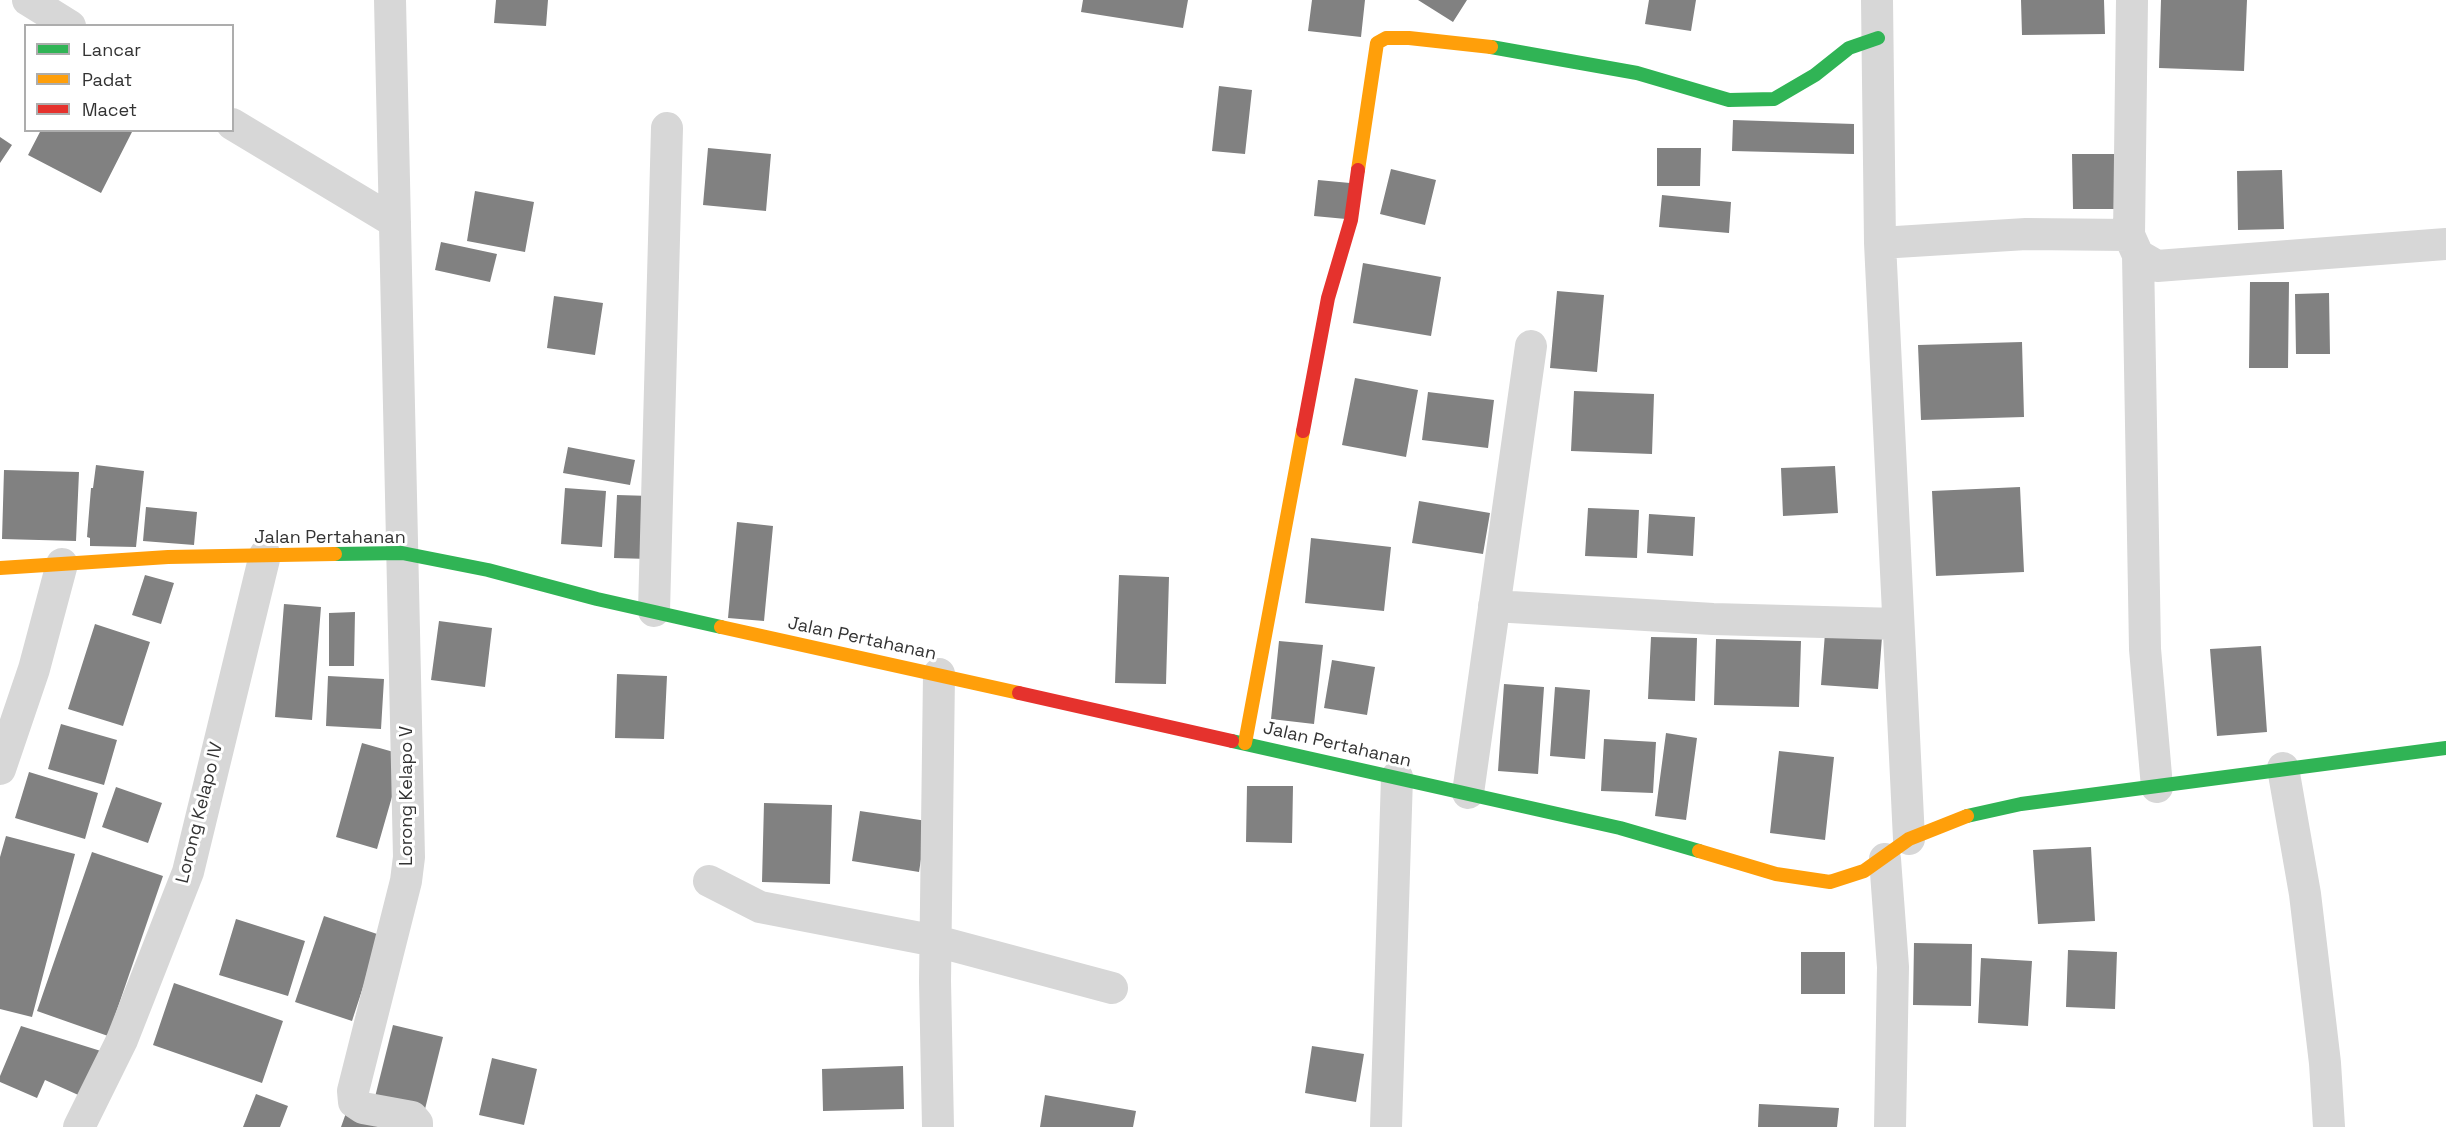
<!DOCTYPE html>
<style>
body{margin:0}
#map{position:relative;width:2446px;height:1127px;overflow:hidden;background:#fff;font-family:"Space Grotesk",sans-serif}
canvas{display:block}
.legend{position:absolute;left:24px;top:24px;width:210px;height:108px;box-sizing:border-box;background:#fff;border:2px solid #adadad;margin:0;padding:8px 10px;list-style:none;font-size:18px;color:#333}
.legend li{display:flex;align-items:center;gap:12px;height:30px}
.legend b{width:30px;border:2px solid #adadad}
</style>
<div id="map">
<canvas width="2446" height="1127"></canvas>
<ul class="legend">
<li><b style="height:8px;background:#30b455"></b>Lancar</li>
<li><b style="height:8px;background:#ff9f0a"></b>Padat</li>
<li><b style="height:8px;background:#e5322d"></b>Macet</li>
</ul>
</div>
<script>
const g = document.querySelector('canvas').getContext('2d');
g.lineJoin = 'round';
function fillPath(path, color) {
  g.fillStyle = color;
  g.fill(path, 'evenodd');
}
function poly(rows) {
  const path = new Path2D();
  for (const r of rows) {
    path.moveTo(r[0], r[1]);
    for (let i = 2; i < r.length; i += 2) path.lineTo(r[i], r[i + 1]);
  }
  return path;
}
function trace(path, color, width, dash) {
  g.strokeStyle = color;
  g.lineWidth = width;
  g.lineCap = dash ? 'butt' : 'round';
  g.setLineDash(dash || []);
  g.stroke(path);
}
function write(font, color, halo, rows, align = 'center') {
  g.font = font + ' "Space Grotesk",sans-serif';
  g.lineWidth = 6;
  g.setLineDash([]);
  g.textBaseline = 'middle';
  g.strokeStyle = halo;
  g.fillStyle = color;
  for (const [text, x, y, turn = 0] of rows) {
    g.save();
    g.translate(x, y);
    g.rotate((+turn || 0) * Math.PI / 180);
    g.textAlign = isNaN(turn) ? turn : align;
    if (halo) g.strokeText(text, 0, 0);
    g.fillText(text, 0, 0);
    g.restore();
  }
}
fillPath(poly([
 [496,0,548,0,546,26,494,23],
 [1083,0,1188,0,1183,28,1081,12],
 [1312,0,1365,0,1361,37,1308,31],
 [1418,0,1467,0,1453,22],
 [1649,0,1696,0,1691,31,1645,24],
 [2021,0,2104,0,2105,34,2022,35],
 [2161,0,2247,0,2244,71,2159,68],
 [1219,86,1252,90,1245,154,1212,151],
 [1733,120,1854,124,1854,154,1732,151],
 [41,130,133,130,101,193,28,155],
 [0,137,12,145,0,163],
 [708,148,771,154,766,211,703,205],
 [1657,148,1701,148,1700,186,1657,186],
 [2072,154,2121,154,2121,209,2073,209],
 [1391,169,1436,180,1425,225,1380,214],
 [2282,170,2284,229,2238,230,2237,171],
 [1318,180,1350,183,1346,219,1314,216],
 [475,191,534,202,525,252,467,241],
 [1662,195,1731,202,1729,233,1659,227],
 [441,242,497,254,490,282,435,270],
 [1363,263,1441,277,1431,336,1353,323],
 [2250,282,2289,282,2288,368,2249,368],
 [1557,291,1604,295,1597,372,1550,368],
 [2329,293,2330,354,2296,354,2295,294],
 [554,296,603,303,595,355,547,348],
 [2022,342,2024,417,1921,420,1918,345],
 [1355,378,1418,390,1406,457,1342,445],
 [1574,391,1654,394,1652,454,1571,451],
 [1428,392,1494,400,1488,448,1422,440],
 [568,447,635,460,630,485,563,473],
 [96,465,144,471,136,547,90,546,90,538,87,537,91,488,93,488],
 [1835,466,1838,513,1783,516,1781,468],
 [4,470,79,472,76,541,2,539],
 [2020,487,2024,572,1936,576,1932,491],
 [565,488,606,491,602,547,561,544],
 [617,495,651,496,649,559,614,558],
 [1419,501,1490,513,1483,554,1412,543],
 [146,507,197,512,194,545,143,541],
 [1588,508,1639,510,1637,558,1585,556],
 [1649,514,1695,517,1693,556,1647,553],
 [737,522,773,526,764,621,728,618],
 [1311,538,1391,547,1384,611,1305,603],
 [145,575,174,583,161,624,132,615],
 [1119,575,1169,577,1166,684,1115,683],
 [284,604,321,607,312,720,275,717],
 [355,612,354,666,329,666,329,613],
 [439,621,492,628,485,687,431,680],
 [95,624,150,642,123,726,68,709],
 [1825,633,1882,637,1878,689,1821,685],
 [1651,637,1697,638,1695,701,1648,699],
 [1716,639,1801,641,1799,707,1714,705],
 [1279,641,1323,645,1314,724,1271,719],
 [2261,646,2267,732,2217,736,2210,649],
 [1332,660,1375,667,1367,715,1324,708],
 [617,674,667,676,664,739,615,738],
 [328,676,384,679,381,729,326,726],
 [1504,684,1544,687,1538,774,1498,771],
 [1555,687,1590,690,1585,759,1550,756],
 [61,724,117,740,104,785,48,769],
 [1666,733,1697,738,1686,820,1655,816],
 [1604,739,1656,742,1653,793,1601,791],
 [362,743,404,755,377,849,336,837],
 [1779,751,1834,757,1825,840,1770,833],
 [29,772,98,793,85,839,15,818],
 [1247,786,1293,786,1292,843,1246,842],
 [116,787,162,803,148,843,102,827],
 [764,803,832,805,830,884,762,882],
 [860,811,927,821,919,872,852,861],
 [6,836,75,854,32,1017,0,1009,0,857],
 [2091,847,2095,921,2038,924,2033,850],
 [92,852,163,876,108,1036,37,1011],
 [324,916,380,935,352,1021,295,1002],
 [236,919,305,941,288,996,219,975],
 [1914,943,1972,944,1971,1006,1913,1005],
 [2068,950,2117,952,2115,1009,2066,1007],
 [1801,952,1845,952,1845,994,1801,994],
 [1981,958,2032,961,2028,1026,1978,1023],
 [174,983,283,1021,262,1083,153,1045],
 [393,1025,443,1037,425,1109,375,1097],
 [21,1026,104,1052,85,1098,45,1080,37,1098,0,1082,0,1076],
 [1312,1046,1364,1054,1356,1102,1305,1093],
 [492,1058,537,1069,524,1125,479,1115],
 [903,1066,904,1109,823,1111,822,1069],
 [256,1094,288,1106,280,1127,243,1127],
 [1045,1095,1136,1111,1133,1127,1040,1127],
 [1759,1104,1839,1108,1837,1127,1758,1127],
 [346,1113,386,1127,341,1127]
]), '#818181');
trace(poly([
 [28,0,70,26],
 [390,0,409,857,406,881,353,1091,354,1102,363,1108,412,1117,417,1123,417,1127],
 [1877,0,1880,243,1909,839],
 [2132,0,2129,235,2138,255,2157,266,2446,244],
 [232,124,395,222],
 [1880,243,2026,234,2129,235],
 [2138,255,2145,649,2157,787],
 [1494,606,1713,619,1897,624],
 [654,611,667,128],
 [2283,768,2305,894,2325,1063,2329,1127],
 [0,769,34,669,62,564],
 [1468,793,1531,346],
 [1885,859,1893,967,1890,1127],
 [709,881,760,907,936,941,1112,988],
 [79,1127,122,1040,188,872,265,555],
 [938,1127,935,981,939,674],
 [1386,1127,1397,777]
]), '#d7d7d7', 32);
trace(poly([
 [1491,47,1637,73,1729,100,1774,99,1815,75,1849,48,1878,38],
 [335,554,402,553,488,570,597,599,721,627],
 [1232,741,1620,828,1699,851],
 [1967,816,2021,804,2446,748]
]), '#30b455', 14);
trace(poly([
 [1358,170,1377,43,1386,38,1409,38,1491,47],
 [0,568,168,557,335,554],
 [721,627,1019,693],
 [1245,743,1303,431],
 [1699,851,1776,874,1830,882,1864,871,1909,839,1967,816]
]), '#ff9f0a', 14);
trace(poly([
 [1303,431,1328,298,1351,220,1358,170],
 [1019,693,1232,741]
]), '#e5322d', 14);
write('18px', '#333', '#fff', [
 ["Jalan Pertahanan",330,538],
 ["Jalan Pertahanan",862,639,12],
 ["Jalan Pertahanan",1337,745,13],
 ["Lorong Kelapo V",407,796,-90],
 ["Lorong Kelapo IV",200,813,-76]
]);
</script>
